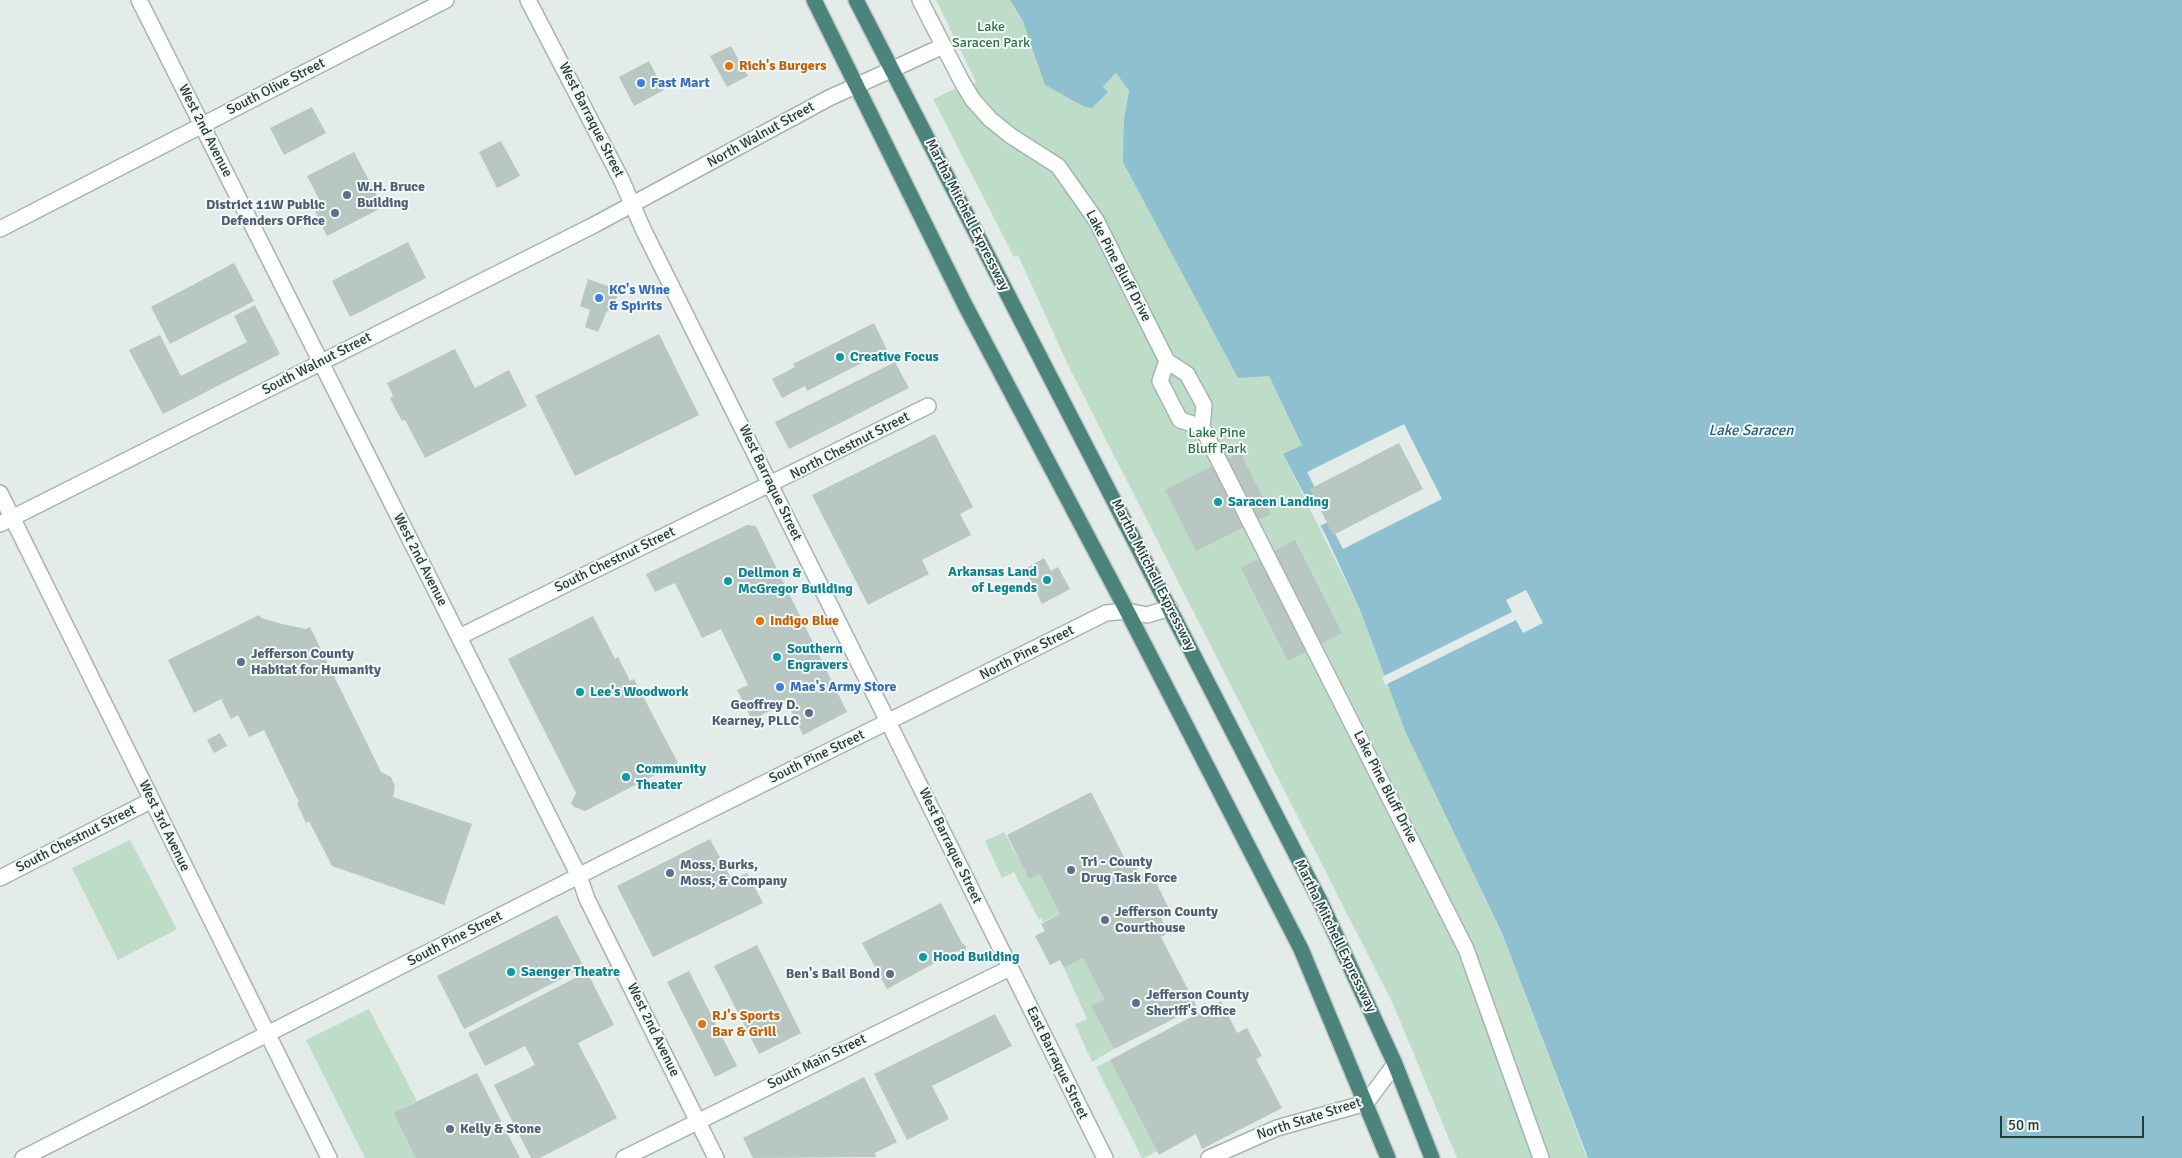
<!DOCTYPE html>
<style>
body{margin:0}
#map{position:relative;width:2182px;height:1158px;overflow:hidden;background:#e3ece9;font-family:Signika,sans-serif}
canvas{display:block}
.scale{position:absolute;left:2000px;top:1116px;width:144px;height:22px;box-sizing:border-box;border:2px solid #233d38;border-top:0;padding-left:6px;font-size:15px;line-height:18px;white-space:nowrap;color:#233d38;-webkit-text-stroke:4px #f4f9f7;paint-order:stroke}
</style>
<div id="map">
<canvas width="2182" height="1158"></canvas>
<div class="scale">50 m</div>
</div>
<script>
const g = document.querySelector('canvas').getContext('2d');
g.lineJoin = 'round';
function fillPath(path, color) {
  g.fillStyle = color;
  g.fill(path, 'evenodd');
}
function poly(rows) {
  const path = new Path2D();
  for (const r of rows) {
    path.moveTo(r[0], r[1]);
    for (let i = 2; i < r.length; i += 2) path.lineTo(r[i], r[i + 1]);
  }
  return path;
}
function trace(path, color, width, dash) {
  g.strokeStyle = color;
  g.lineWidth = width;
  g.lineCap = dash ? 'butt' : 'round';
  g.setLineDash(dash || []);
  g.stroke(path);
}
function write(font, color, halo, rows, align = 'center') {
  g.font = font + ' Signika,sans-serif';
  g.lineWidth = 4;
  g.setLineDash([]);
  g.textBaseline = 'middle';
  g.strokeStyle = halo;
  g.fillStyle = color;
  for (const [text, x, y, turn = 0] of rows) {
    g.save();
    g.translate(x, y);
    g.rotate((+turn || 0) * Math.PI / 180);
    g.textAlign = isNaN(turn) ? turn : align;
    if (halo) g.strokeText(text, 0, 0);
    g.fillText(text, 0, 0);
    g.restore();
  }
}
fillPath(poly([
 [936,0,1010,0,1023,21,1034,50,1073,100,1083,106,1108,92,1103,87,1116,73,1129,91,1124,119,1269,376,1303,445,1283,454,1360,610,1405,731,1502,933,1587,1158,1457,1158,1393,1004,1068,365,1018,255,1014,257,933,99,955,89,959,94,976,82],
 [1004,832,1029,878,1040,874,1060,914,1043,922,1041,918,1039,920,1014,872,1002,878,985,841],
 [130,840,177,929,118,960,72,868],
 [1083,958,1104,999,1091,1006,1114,1049,1092,1062,1075,1024,1087,1019,1064,968],
 [369,1009,417,1101,393,1113,416,1158,365,1158,306,1040],
 [1110,1060,1157,1151,1144,1158,1142,1158,1096,1067]
]), '#bdddc8');
fillPath(poly([
 [1010,0,2182,0,2182,1158,1588,1158,1502,933,1405,731,1360,610,1327,538,1283,454,1302,445,1269,376,1238,378,1123,162,1124,119,1129,91,1116,73,1103,87,1108,92,1092,108,1083,106,1045,85,1023,21]
]), '#8ec0cf');
fillPath(poly([
 [1404,424,1442,499,1343,549,1329,522,1319,526,1307,503,1319,496,1307,472],
 [1526,590,1543,623,1523,633,1516,620,1385,685,1382,677,1512,612,1506,600]
]), '#e3ece9');
fillPath(poly([
 [731,46,748,76,727,87,710,56],
 [649,61,664,90,634,106,619,77],
 [312,107,326,133,284,155,270,128],
 [501,141,520,176,497,188,479,152],
 [354,152,383,207,327,236,313,207,321,203,307,176],
 [408,242,426,278,350,317,332,281],
 [234,263,254,301,170,344,151,307],
 [588,279,619,290,612,312,607,311,598,332,585,327,590,310,580,306],
 [255,305,280,354,163,414,129,350,160,335,181,376,247,342,234,316],
 [874,323,887,350,807,391,805,386,782,398,772,379,795,367,793,364],
 [659,334,699,415,575,476,535,396],
 [455,349,475,388,509,370,527,406,425,458,405,420,402,421,396,410,390,398,393,396,387,383],
 [895,362,909,388,789,449,775,422],
 [935,434,973,507,960,514,971,535,922,560,929,574,868,605,812,495],
 [1399,443,1423,489,1333,535,1310,489],
 [1240,452,1271,514,1196,551,1165,490],
 [747,525,756,526,847,712,803,735,787,702,752,720,737,690,748,685,721,629,702,638,675,583,655,592,646,574],
 [1295,540,1342,633,1288,661,1241,568],
 [1044,558,1051,571,1058,567,1070,589,1042,604,1025,569],
 [259,615,261,618,282,624,306,629,310,627,381,772,391,777,393,782,395,786,393,797,472,824,444,905,332,866,309,821,306,823,297,803,299,802,264,730,249,737,238,715,231,719,221,699,194,713,168,660],
 [593,616,615,659,618,657,630,681,634,679,678,763,585,811,574,807,571,803,576,793,508,659],
 [220,733,227,746,214,753,207,740],
 [1091,792,1127,863,1133,860,1140,875,1150,870,1171,913,1161,918,1168,933,1161,937,1197,1007,1114,1049,1091,1006,1104,999,1083,958,1064,968,1060,960,1050,965,1035,936,1045,931,1041,924,1060,914,1040,874,1029,879,1007,835],
 [710,839,732,880,747,873,763,903,653,957,617,886],
 [941,903,962,943,966,946,966,951,962,954,957,951,887,989,862,943],
 [557,915,584,967,464,1029,437,976],
 [757,945,801,1033,759,1054,714,966],
 [689,971,737,1066,715,1077,667,982],
 [587,972,614,1025,578,1043,617,1118,540,1158,531,1158,494,1085,535,1065,525,1046,485,1066,468,1033],
 [1221,1001,1237,1033,1247,1028,1262,1056,1256,1059,1282,1108,1202,1149,1196,1134,1159,1155,1110,1060],
 [995,1014,1012,1046,932,1086,949,1119,907,1140,874,1074],
 [477,1073,520,1158,416,1158,393,1113],
 [864,1077,897,1142,875,1153,876,1157,753,1158,743,1138]
]), '#b8c7c2');
const minor = poly([
 [139,0,579,876,587,899,716,1158],
 [528,0,622,181,643,229,1105,1158],
 [920,0,962,82,973,100,990,119,1011,136,1058,166,1096,220,1167,361,1187,374,1204,405,1202,427,1466,949,1541,1158],
 [891,70,943,46],
 [0,229,446,0],
 [1167,361,1160,381,1180,420,1202,427],
 [0,493,329,1158],
 [459,637,928,406],
 [0,878,152,800],
 [23,1158,604,863,1106,613,1127,611,1147,615,1170,608],
 [624,1158,1010,968],
 [1209,1158,1277,1128,1366,1103,1395,1064]
]);
const tertiary = poly([
 [0,524,594,225,829,98,891,70]
]);
const trunk = poly([
 [814,0,965,305,1127,611,1301,949,1388,1158],
 [856,0,1320,901,1395,1064,1432,1158]
]);
trace(minor, '#a6b4b0', 18);
trace(tertiary, '#a6b4b0', 18);
trace(trunk, '#c1c9c7', 18);
trace(minor, '#fff', 15);
trace(tertiary, '#fff', 15);
trace(trunk, '#4c847c', 15);
for (const [x, y, r, color] of [
 [729,66,5,"#e8710a"],
 [641,83,5,"#3f7fe0"],
 [347,195,5,"#5c6f8a"],
 [335,213,5,"#5c6f8a"],
 [599,298,5,"#3f7fe0"],
 [840,357,5,"#0f9aa8"],
 [1218,502,5,"#0f9aa8"],
 [1047,580,5,"#0f9aa8"],
 [728,581,5,"#0f9aa8"],
 [760,621,5,"#e8710a"],
 [777,657,5,"#0f9aa8"],
 [241,662,5,"#5c6f8a"],
 [780,687,5,"#3f7fe0"],
 [580,692,5,"#0f9aa8"],
 [809,713,5,"#5c6f8a"],
 [626,777,5,"#0f9aa8"],
 [1071,870,5,"#5c6f8a"],
 [670,873,5,"#5c6f8a"],
 [1105,920,5,"#5c6f8a"],
 [923,957,5,"#0f9aa8"],
 [511,972,5,"#0f9aa8"],
 [890,974,5,"#5c6f8a"],
 [1136,1003,5,"#5c6f8a"],
 [702,1024,5,"#e8710a"],
 [450,1129,5,"#5c6f8a"]
]) {
  const dot = new Path2D();
  dot.arc(x, y, r, 0, 2 * Math.PI);
  g.fillStyle = color;
  g.fill(dot);
  trace(dot, '#f4f9f7', 2);
}
write('14px', '#2f724e', '#f4f9f7', [
 ["Lake",991,27],
 ["Saracen Park",991,43],
 ["Lake Pine",1217,433],
 ["Bluff Park",1217,449]
]);
write('bold 14px', '#c56008', '#f4f9f7', [
 ["Rich's Burgers",739,66],
 ["Indigo Blue",770,621],
 ["RJ's Sports",712,1016],
 ["Bar & Grill",712,1032]
], 'left');
write('bold 14px', '#366cbe', '#f4f9f7', [
 ["Fast Mart",651,83],
 ["KC's Wine",609,290],
 ["& Spirits",609,306],
 ["Mae's Army Store",790,687]
], 'left');
write('14px', '#233d38', '#f4f9f7', [
 ["South Olive Street",276,87,-27],
 ["West Barraque Street",591,120,63],
 ["West 2nd Avenue",205,131,63],
 ["North Walnut Street",761,135,-29],
 ["Martha Mitchell Expressway",967,215,63],
 ["Lake Pine Bluff Drive",1118,266,62],
 ["South Walnut Street",317,364,-27],
 ["North Chestnut Street",850,446,-27],
 ["West Barraque Street",770,483,64],
 ["West 2nd Avenue",420,560,63],
 ["South Chestnut Street",615,560,-26],
 ["Martha Mitchell Expressway",1153,575,63],
 ["North Pine Street",1027,653,-27],
 ["South Pine Street",817,757,-26],
 ["Lake Pine Bluff Drive",1385,787,63],
 ["West 3rd Avenue",164,826,64],
 ["South Chestnut Street",76,839,-27],
 ["West Barraque Street",950,846,64],
 ["Martha Mitchell Expressway",1335,936,64],
 ["South Pine Street",455,939,-27],
 ["West 2nd Avenue",653,1030,64],
 ["South Main Street",817,1062,-26],
 ["East Barraque Street",1057,1063,64],
 ["North State Street",1309,1119,-18]
]);
write('bold 14px', '#4e5e75', '#f4f9f7', [
 ["W.H. Bruce",357,187],
 ["Building",357,203],
 ["District 11W Public",325,205,"right"],
 ["Defenders OFfice",325,221,"right"],
 ["Jefferson County",251,654],
 ["Habitat for Humanity",251,670],
 ["Geoffrey D.",799,705,"right"],
 ["Kearney, PLLC",799,721,"right"],
 ["Tri - County",1081,862],
 ["Drug Task Force",1081,878],
 ["Moss, Burks,",680,865],
 ["Moss, & Company",680,881],
 ["Jefferson County",1115,912],
 ["Courthouse",1115,928],
 ["Ben's Bail Bond",880,974,"right"],
 ["Jefferson County",1146,995],
 ["Sheriff's Office",1146,1011],
 ["Kelly & Stone",460,1129]
], 'left');
write('bold 14px', '#0d838f', '#f4f9f7', [
 ["Creative Focus",850,357],
 ["Saracen Landing",1228,502],
 ["Arkansas Land",1037,572,"right"],
 ["of Legends",1037,588,"right"],
 ["Dellmon &",738,573],
 ["McGregor Building",738,589],
 ["Southern",787,649],
 ["Engravers",787,665],
 ["Lee's Woodwork",590,692],
 ["Community",636,769],
 ["Theater",636,785],
 ["Hood Building",933,957],
 ["Saenger Theatre",521,972]
], 'left');
write('italic 15px', '#206277', '#f4f9f7', [
 ["Lake Saracen",1751,431]
]);
</script>
